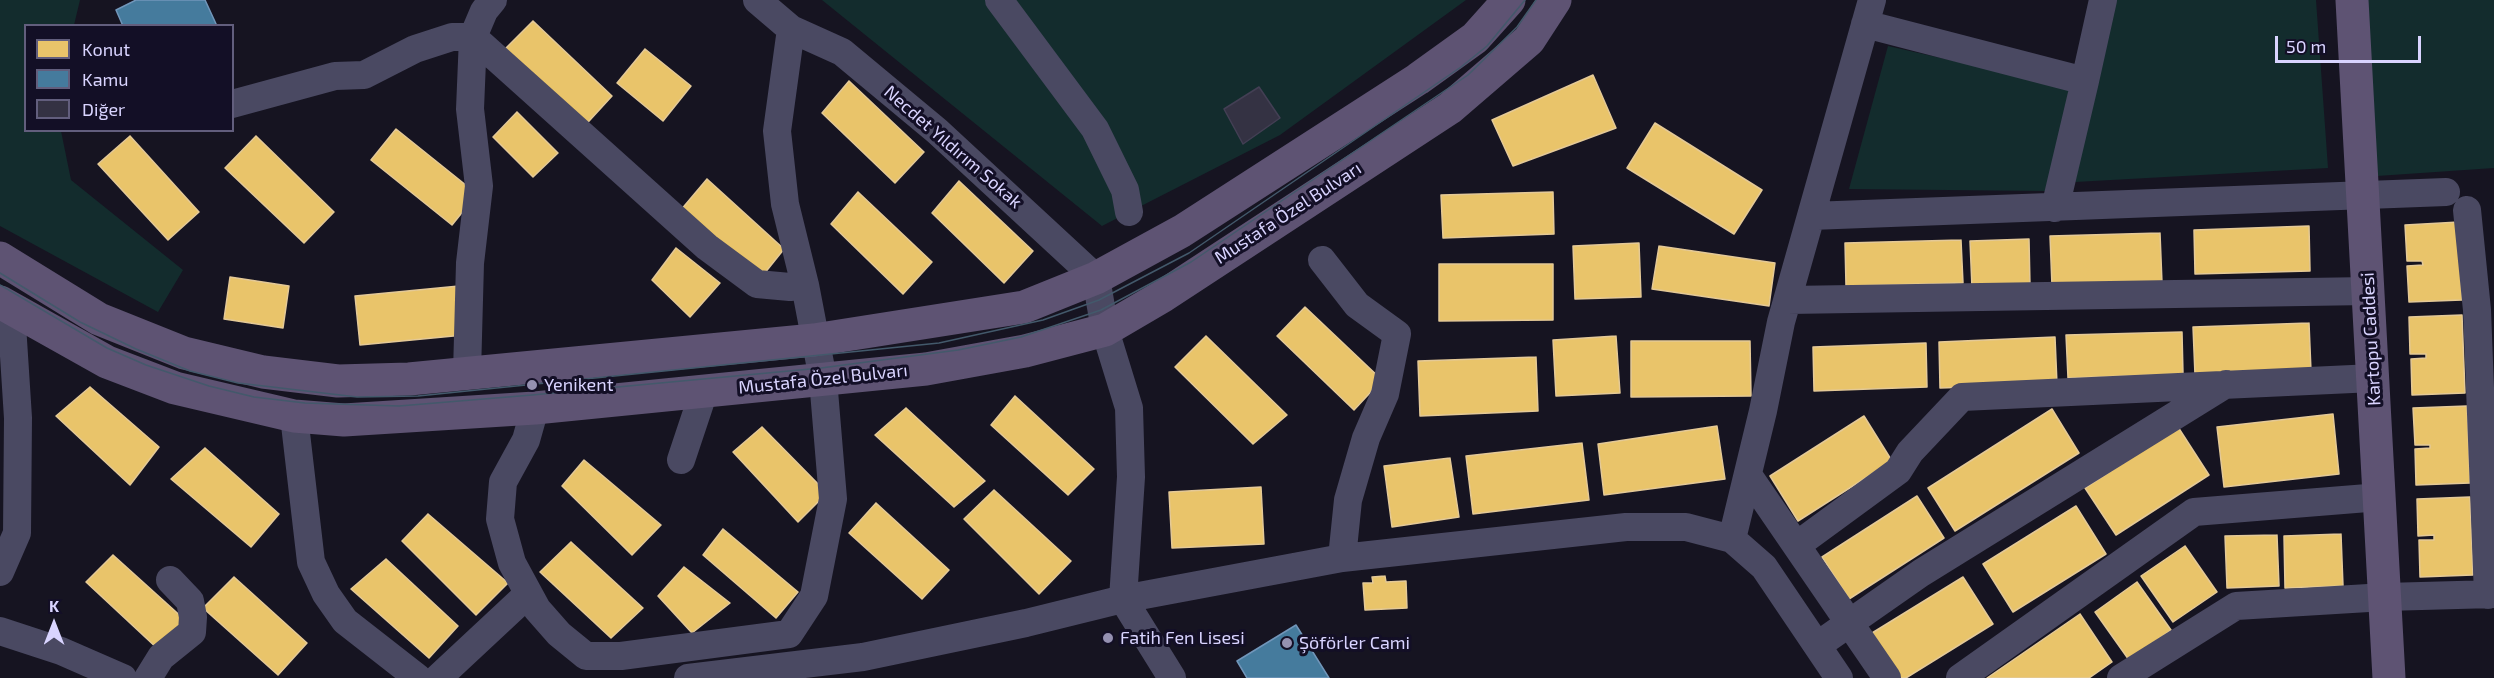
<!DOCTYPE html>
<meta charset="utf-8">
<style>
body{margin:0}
#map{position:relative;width:2494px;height:678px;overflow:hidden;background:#161421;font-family:"Exo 2",sans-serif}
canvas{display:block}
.legend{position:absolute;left:24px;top:24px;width:210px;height:108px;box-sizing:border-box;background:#130f26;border:2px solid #625e7d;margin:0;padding:8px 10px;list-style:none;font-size:18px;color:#d9d4ff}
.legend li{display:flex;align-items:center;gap:12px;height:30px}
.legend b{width:30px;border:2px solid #625e7d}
.north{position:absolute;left:24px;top:594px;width:60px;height:60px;-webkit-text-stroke:4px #130f26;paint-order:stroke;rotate:0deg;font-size:16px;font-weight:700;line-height:24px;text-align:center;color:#d9d4ff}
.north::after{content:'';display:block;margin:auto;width:21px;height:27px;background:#d9d4ff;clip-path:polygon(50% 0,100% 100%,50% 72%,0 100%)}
.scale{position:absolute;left:2275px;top:36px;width:146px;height:27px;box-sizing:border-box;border:3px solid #d9d4ff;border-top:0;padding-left:8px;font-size:18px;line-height:21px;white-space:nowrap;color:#d9d4ff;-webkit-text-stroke:4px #130f26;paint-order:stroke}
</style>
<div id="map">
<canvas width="2494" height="678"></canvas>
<ul class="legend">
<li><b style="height:16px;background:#e9c46a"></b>Konut</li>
<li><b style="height:16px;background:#457b9d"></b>Kamu</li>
<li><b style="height:16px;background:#343243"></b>Diğer</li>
</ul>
<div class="north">K</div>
<div class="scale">50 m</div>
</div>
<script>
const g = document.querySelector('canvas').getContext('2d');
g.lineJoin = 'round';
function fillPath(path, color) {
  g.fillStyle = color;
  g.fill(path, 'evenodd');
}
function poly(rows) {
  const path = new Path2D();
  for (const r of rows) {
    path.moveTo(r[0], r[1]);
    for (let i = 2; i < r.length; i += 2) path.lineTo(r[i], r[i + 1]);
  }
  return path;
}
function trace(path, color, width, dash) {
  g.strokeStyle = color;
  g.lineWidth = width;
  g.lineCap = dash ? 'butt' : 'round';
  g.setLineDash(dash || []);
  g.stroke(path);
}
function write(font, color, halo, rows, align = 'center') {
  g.font = font + ' "Exo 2",sans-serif';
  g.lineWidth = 6;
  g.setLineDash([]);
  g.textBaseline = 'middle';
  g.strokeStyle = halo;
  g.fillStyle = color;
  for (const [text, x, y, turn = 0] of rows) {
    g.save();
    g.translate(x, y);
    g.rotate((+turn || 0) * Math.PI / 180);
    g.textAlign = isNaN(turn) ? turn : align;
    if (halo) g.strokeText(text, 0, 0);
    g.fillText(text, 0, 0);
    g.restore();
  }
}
fillPath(poly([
 [0,0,80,0,74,25,26,26,26,130,61,131,71,180,183,270,158,312,0,226],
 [822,0,1466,0,1280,135,1102,226],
 [2116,0,2316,0,2328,168,2075,182],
 [2360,0,2494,0,2494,168,2377,176],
 [1888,46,2073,88,2045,191,1849,189]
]), '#132c2d');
const homes = poly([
 [533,21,612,96,579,132,502,52,533,21],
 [645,49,691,86,663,121,617,83,645,49],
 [1593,75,1616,128,1513,166,1492,120,1593,75],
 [849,81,924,152,895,183,822,113,849,81],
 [517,112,558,153,533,177,493,137,517,112],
 [1655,123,1762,190,1734,234,1627,168,1655,123],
 [396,129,477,194,452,225,371,160,396,129],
 [130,136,199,212,168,240,98,164,130,136],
 [256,136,334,212,304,243,225,168,256,136],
 [707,179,784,249,760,279,680,211,707,179],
 [959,181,1033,251,1004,283,932,213,959,181],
 [858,192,932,262,903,294,831,224,858,192],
 [1553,192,1554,234,1443,238,1441,195,1553,192],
 [2459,222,2462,300,2409,302,2407,266,2423,265,2422,261,2407,261,2405,225,2459,222],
 [2309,226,2310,271,2195,274,2194,230,2309,226],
 [2160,233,2162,283,2052,286,2050,236,2160,233],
 [2029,239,2030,286,1972,288,1970,241,2029,239],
 [1961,240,1963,283,1846,286,1845,243,1961,240],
 [1639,243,1641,297,1575,299,1573,246,1639,243],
 [1659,246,1775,263,1769,306,1652,289,1659,246],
 [676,248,720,283,690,317,652,280,676,248],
 [1439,264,1553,264,1553,320,1439,321,1439,264],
 [230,277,289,286,283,328,224,319,230,277],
 [459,286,464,335,360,345,355,296,459,286],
 [1305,307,1382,380,1354,410,1277,336,1305,307],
 [2462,315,2465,393,2412,395,2411,359,2426,358,2426,354,2410,354,2409,317,2462,315],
 [2309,323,2311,371,2195,375,2193,327,2309,323],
 [2182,332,2183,374,2068,378,2066,335,2182,332],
 [1206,336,1287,415,1253,444,1175,367,1206,336],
 [1616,336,1620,393,1556,396,1553,340,1616,336],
 [2055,337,2057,384,1940,388,1939,342,2055,337],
 [1631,341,1750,341,1751,396,1631,397,1631,341],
 [1926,343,1927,387,1814,391,1813,347,1926,343],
 [1536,357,1538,411,1420,416,1418,361,1536,357],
 [90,387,159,447,130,485,56,416,90,387],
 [1015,396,1094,469,1068,495,991,425,1015,396],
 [2467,406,2470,483,2416,485,2415,449,2430,448,2430,445,2415,445,2413,408,2467,406],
 [906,408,985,481,954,507,875,435,906,408],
 [2052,409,2079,453,1955,531,1928,488,2052,409],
 [2333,414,2339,474,2224,487,2217,427,2333,414],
 [1864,416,1892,461,1798,521,1770,476,1864,416],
 [1717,426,1725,479,1604,495,1598,444,1717,426],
 [762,427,827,493,798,522,733,452,762,427],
 [2178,427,2209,475,2116,535,2085,488,2178,427],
 [1582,443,1589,500,1473,514,1466,456,1582,443],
 [205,448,279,514,251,547,171,479,205,448],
 [1450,458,1459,517,1392,527,1384,466,1450,458],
 [584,460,661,525,632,555,562,486,584,460],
 [1261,487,1264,544,1172,548,1169,492,1261,487],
 [994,490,1071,561,1039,594,964,519,994,490],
 [1917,496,1944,538,1849,599,1822,557,1917,496],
 [2470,497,2473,575,2420,577,2419,540,2434,540,2434,535,2418,536,2417,499,2470,497],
 [876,503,949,570,922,599,849,533,876,503],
 [2076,506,2106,554,2013,612,1983,564,2076,506],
 [428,514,508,583,476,615,402,541,428,514],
 [723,529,798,592,776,618,703,555,723,529],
 [2341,534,2343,586,2285,588,2284,536,2341,534],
 [2277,535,2279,586,2227,588,2225,536,2277,535],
 [571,542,643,608,611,638,540,572,571,542],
 [2185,546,2217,592,2173,622,2141,576,2185,546],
 [113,555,185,620,159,650,86,582,113,555],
 [386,559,458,626,429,658,351,589,386,559],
 [684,567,730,603,692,633,658,596,684,567],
 [1385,576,1386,582,1406,581,1407,608,1365,610,1363,583,1373,583,1372,577,1385,576],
 [234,577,307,643,278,675,203,608,234,577],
 [1963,577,1993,624,1906,678,1900,678,1872,633,1963,577],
 [2137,582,2171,630,2129,660,2095,612,2137,582],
 [2080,614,2112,662,2089,678,1987,678,2080,614]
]);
fillPath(homes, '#e9c46a');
trace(homes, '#e4c997', 1.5);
const public = poly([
 [136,0,205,0,217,26,123,26,116,10,136,0],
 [1296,625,1329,678,1247,678,1237,661,1296,625]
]);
fillPath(public, '#457b9d');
trace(public, '#7196ba', 1.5);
const building = poly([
 [1259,87,1280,118,1243,144,1224,109,1259,87]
]);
fillPath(building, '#343243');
trace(building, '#433f54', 1.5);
trace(poly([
 [757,0,791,29,842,52,937,131,1096,278,1105,330,1129,408,1131,477,1123,599,1172,678],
 [999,0,1095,129,1125,190,1129,212],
 [1865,24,2085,81,2055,208],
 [2085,81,2103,0],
 [232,104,335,76,364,75,415,49,452,37,473,37,707,247,757,284,790,287,805,285],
 [2467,210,2477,310,2488,595],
 [1811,216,2446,192],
 [1322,260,1357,305,1397,334,1385,394,1366,438,1348,500,1342,558],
 [1788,300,2369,291],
 [467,373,470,263,479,186,470,109,473,37,484,11,493,0],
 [535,408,526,440,503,482,500,519,512,563,537,609,559,634,586,656,621,656,789,634,814,596,833,499,823,379,805,285,785,204,777,131,791,29],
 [294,416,311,562,326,594,345,621,418,678],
 [681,460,704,391],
 [1748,475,1887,678],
 [1732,539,1763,411,1781,322,1872,0],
 [1797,545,1898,471,1910,452,1962,397,2374,378],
 [0,572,17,533,18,418,11,309],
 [0,631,61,651,123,678],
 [1818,645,1921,573,2226,384],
 [148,678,161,657,192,632,193,617,190,601,170,580],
 [438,678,528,594],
 [688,678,863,657,1026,623,1123,599,1342,558,1626,527,1686,527,1732,539,1764,567,1839,678],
 [1960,678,2194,512,2380,497],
 [2121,678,2236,606,2385,597,2494,594]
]), '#4a4962', 28);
trace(poly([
 [2352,0,2389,678],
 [0,258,99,319,184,353,263,372,338,381,409,379,814,340,1024,307,1096,278,1182,231,1418,79,1475,38,1509,0],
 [0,302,107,362,175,388,294,416,344,420,535,408,926,369,1025,351,1105,330,1163,296,1450,108,1529,40,1555,0]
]), '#5e5373', 33);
trace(poly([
 [0,273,80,322,136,349,190,371,238,383,357,397,418,396,939,343,1043,320,1099,300,1189,253,1461,67,1487,46,1525,0],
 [0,285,107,348,146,365,209,386,254,397,305,403,399,406,532,395,821,368,958,350,1021,337,1101,310,1191,262,1468,75,1517,27,1536,0]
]), '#43596b', 1.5);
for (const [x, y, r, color] of [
 [532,385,6,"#9591b1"],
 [1108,638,6,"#9591b1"],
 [1287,643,6,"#9591b1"]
]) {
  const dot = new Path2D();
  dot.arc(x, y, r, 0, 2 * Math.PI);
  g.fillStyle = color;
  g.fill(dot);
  trace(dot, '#130f26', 2);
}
write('18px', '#d9d4ff', '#130f26', [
 ["Necdet Yıldırım Sokak",953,147,41],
 ["Mustafa Özel Bulvarı",1288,213,-33],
 ["Kartopu Caddesi",2371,339,-93],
 ["Mustafa Özel Bulvarı",823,379,-6]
]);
write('18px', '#d9d4ff', '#130f26', [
 ["Yenikent",544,385],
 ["Fatih Fen Lisesi",1120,638],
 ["Şöförler Cami",1299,643]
], 'left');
</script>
